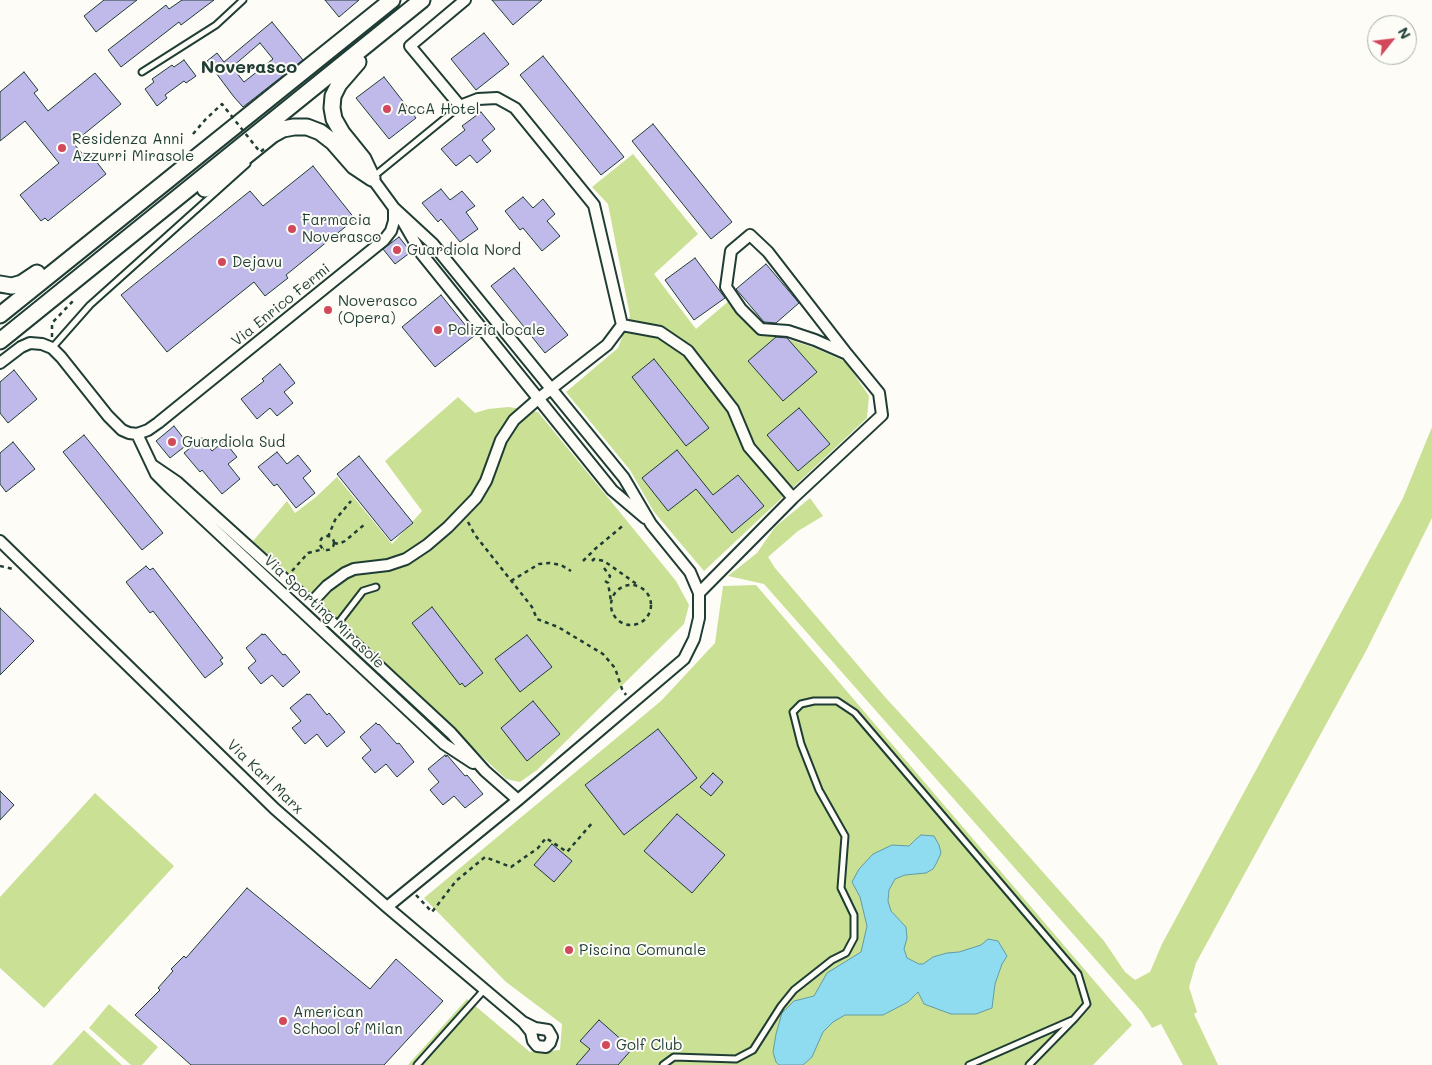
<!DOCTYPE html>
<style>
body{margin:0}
#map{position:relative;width:1432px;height:1065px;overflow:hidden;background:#fdfcf7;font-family:Mali,sans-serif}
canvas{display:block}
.north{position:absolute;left:1367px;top:15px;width:50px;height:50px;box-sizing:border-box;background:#fdfcf7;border:1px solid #a4b0a9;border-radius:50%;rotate:61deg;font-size:14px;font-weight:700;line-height:20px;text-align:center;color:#1f3d34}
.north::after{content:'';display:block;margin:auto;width:18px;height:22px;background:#d1495b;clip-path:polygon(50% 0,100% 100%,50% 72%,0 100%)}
</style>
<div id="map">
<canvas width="1432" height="1065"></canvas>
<div class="north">N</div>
</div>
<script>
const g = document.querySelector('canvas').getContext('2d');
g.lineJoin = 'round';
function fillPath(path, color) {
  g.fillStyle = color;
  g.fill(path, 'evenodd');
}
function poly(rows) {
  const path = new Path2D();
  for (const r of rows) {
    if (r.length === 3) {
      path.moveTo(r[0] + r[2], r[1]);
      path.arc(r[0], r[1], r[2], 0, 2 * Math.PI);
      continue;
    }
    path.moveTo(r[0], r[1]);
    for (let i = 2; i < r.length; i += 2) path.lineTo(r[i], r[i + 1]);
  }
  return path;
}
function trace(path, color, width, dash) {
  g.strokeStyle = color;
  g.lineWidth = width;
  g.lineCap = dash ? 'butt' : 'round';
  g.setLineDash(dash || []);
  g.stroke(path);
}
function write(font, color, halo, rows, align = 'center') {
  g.font = font + ' Mali,sans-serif';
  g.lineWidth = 4;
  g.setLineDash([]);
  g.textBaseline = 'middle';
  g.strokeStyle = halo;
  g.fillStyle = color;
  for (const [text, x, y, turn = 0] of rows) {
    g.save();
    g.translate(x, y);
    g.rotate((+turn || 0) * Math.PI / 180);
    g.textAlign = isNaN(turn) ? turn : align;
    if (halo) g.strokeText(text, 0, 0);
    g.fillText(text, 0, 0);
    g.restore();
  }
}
fillPath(poly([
 [633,154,698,234,654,274,696,329,730,300,752,327,815,348,846,362,869,396,867,418,704,571,654,512,630,470,566,392,618,348,630,316,608,204,592,187],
 [458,397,475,413,488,409,509,407,538,412,676,581,689,605,684,624,537,770,520,782,506,779,253,541,287,501,295,513,316,497,337,477,392,544,422,511,385,461],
 [1432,427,1432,518,1366,651,1196,963,1189,987,1197,1012,1194,1014,1218,1065,1183,1065,1161,1024,1152,1028,1141,1011,764,584,728,576,757,553,775,527,810,498,823,516,798,531,768,557,775,568,885,697,972,792,1104,941,1125,972,1135,980,1150,972,1162,944,1403,498],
 [756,585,1132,1025,1093,1065,408,1065,467,999,530,1052,560,1050,562,1024,506,982,424,898,661,701,715,643,723,586],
 [95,793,174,866,44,1008,0,968,0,897],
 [109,1004,158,1047,142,1065,131,1065,89,1028],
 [84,1030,122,1065,52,1065]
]), '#cae095');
const water = poly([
 [921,835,934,836,939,845,941,853,936,864,933,869,926,873,905,875,895,879,889,890,888,901,891,911,906,927,907,938,904,949,907,958,919,964,923,964,933,957,947,953,959,952,981,945,988,939,998,941,1007,956,1002,964,995,984,992,1008,976,1014,951,1014,924,1004,918,992,908,1002,883,1015,845,1015,833,1022,823,1032,812,1057,803,1065,779,1065,776,1062,773,1052,776,1034,782,1013,794,1001,814,996,827,973,861,952,867,926,860,897,852,882,859,869,873,854,892,845,909,846,916,839,921,835]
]);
fillPath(water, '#8fdbf0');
trace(water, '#629ca5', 1);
const building = poly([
 [104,0,137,0,96,32,84,16,104,0],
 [182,0,214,0,181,25,179,22,121,67,108,50,166,5,169,9,182,0],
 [325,0,359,0,339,17,325,0],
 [492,0,542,0,513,25,492,0],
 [272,22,303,60,243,107,234,97,207,61,217,53,224,62,272,22],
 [260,43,273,59,244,82,232,67,260,43],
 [484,33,509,64,476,90,451,59,484,33],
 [543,56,624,157,601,175,520,75,543,56],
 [184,60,196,76,186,83,184,81,165,95,167,98,157,106,145,89,154,82,152,79,172,65,174,67,184,60],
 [24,72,38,90,34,93,48,111,95,73,121,104,73,143,87,159,92,156,106,174,48,221,45,218,41,221,20,195,59,163,25,121,0,141,0,92,24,72],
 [384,77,416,118,389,139,356,98,384,77],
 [481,112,495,129,482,140,491,151,477,163,470,155,456,166,441,149,465,130,462,126,481,112],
 [653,124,732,222,711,239,632,141,653,124],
 [313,166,355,219,286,275,288,278,265,296,254,282,167,352,121,295,250,191,263,206,313,166],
 [441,189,450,200,462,191,475,206,466,212,478,229,460,242,441,219,438,222,422,203,441,189],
 [523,197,533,208,543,199,555,214,547,221,560,236,542,251,523,228,520,230,505,211,523,197],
 [399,237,411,252,395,264,383,249,399,237],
 [695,258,725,298,694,320,665,280,695,258],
 [766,264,799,303,776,323,764,322,736,289,766,264],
 [514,268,568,335,545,353,491,286,514,268],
 [441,295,474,336,435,367,402,327,441,295],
 [776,337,787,338,817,372,783,401,748,361,776,337],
 [654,359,709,428,686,446,632,377,654,359],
 [280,364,295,383,284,392,293,403,277,416,270,408,257,419,241,399,264,381,262,379,280,364],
 [14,370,37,399,8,423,0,413,0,382,14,370],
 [799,408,830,444,798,471,767,435,799,408],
 [174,426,188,444,170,458,156,441,174,426],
 [84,435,163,533,142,550,63,452,84,435],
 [202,438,212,451,224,441,237,457,228,464,240,479,222,494,202,470,200,472,184,453,202,438],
 [13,442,35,469,6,492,0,484,0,453,13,442],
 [677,450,713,495,738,475,764,506,732,533,696,489,668,511,642,478,677,450],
 [277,452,287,464,298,455,311,471,303,478,315,493,296,508,277,484,274,486,258,467,277,452],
 [359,456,413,523,391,541,337,474,359,456],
 [146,566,150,570,153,568,223,658,220,660,223,664,205,678,153,611,150,613,126,582,146,566],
 [432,607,483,673,465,687,462,683,460,685,412,623,432,607],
 [0,608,34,641,0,675,0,608],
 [262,634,263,635,265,634,283,655,285,654,300,672,283,687,272,675,261,684,248,668,256,661,246,648,262,634],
 [527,635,552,667,520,692,495,659,527,635],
 [307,694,308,695,310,694,327,715,329,713,345,732,327,747,317,734,305,744,292,728,301,721,290,708,307,694],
 [533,701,560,734,527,761,501,728,533,701],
 [376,723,378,725,379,724,397,744,399,743,414,762,397,777,386,764,375,773,362,758,371,750,360,737,376,723],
 [658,729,697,778,624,835,585,785,658,729],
 [445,755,446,757,447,755,465,776,467,775,483,794,465,808,454,796,443,805,430,790,439,782,428,769,445,755],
 [713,773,723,782,711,796,700,787,713,773],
 [0,791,14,805,0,820,0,791],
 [677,814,725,855,692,893,644,851,677,814],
 [552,844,572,861,554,882,534,865,552,844],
 [247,888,370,989,396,959,443,1001,384,1065,191,1065,135,1015,160,990,158,988,173,971,171,969,184,956,186,958,247,888],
 [599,1020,632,1049,618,1065,576,1065,590,1049,580,1041,599,1020]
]);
fillPath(building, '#c0baeb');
trace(building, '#1f3d34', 1);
const service = poly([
 [142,72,216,25,243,0],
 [373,177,460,106],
 [52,348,90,305,247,164],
 [336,626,363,591,376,587],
 [417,1065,484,990],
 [663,1065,674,1057,736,1059,753,1050,781,1006,794,990,832,960,846,953,854,938,854,915,841,888,845,836,819,790,801,744,793,712,801,704,814,701,837,701,855,713,1078,974,1087,1004,1074,1019,1029,1065],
 [969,1065,1072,1020]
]);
const minor = poly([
 [402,220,421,253,612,490,645,518],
 [622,325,660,332,688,351,733,409,749,447,793,498,699,593],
 [0,363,21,347,30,343,42,344,52,348,61,357,108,416,122,430,129,433,137,434,148,430,158,423,384,240,391,231,394,221,394,208,372,178],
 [137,434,156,474,170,488,444,744,473,763],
 [152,465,177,482,311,603,451,733,485,771,518,800],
 [793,498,882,415,879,393,847,354,815,340,788,331,761,329,741,309,726,287,731,251,750,235,768,252,847,354],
 [0,541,275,809,387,907,523,1022,531,1032,533,1041,537,1046,546,1047,550,1043,552,1037,548,1030,535,1028,523,1022],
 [311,603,327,586,345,573,354,569,388,565,406,559,427,545,448,527,476,498,486,481,501,440,514,420,538,399,607,345,622,325,594,205,515,108,497,98,478,99,460,106,410,46,465,0],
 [387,907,518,800,684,659,694,639,699,618,699,593,690,572,651,524,624,478,433,244,394,208]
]);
const primary = poly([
 [358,62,339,84,333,96,332,108,334,119,342,133,363,159,371,176],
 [205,189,272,135,283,129,294,127,307,127,320,132,333,142,354,166,372,178],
 [0,284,12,286,22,283,37,273],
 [0,315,392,0],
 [0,341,422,0]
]);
trace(service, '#1f3d34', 9);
trace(minor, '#1f3d34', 14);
trace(primary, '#1f3d34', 19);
trace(poly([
 [52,337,52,323,73,301],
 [468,522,475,535,532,607,537,619,558,627,603,654,615,668,622,689,626,695],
 [327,543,7],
 [328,537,335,520,351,501],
 [334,543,339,544,345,541,365,524],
 [583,561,595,549,625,524],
 [592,561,594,559,604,561,638,585],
 [0,566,13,569],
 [604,568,610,576,608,583],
 [292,571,308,553,324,549],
 [511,581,539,564,550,563,561,565,571,571],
 [605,581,608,583,611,601],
 [631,605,20],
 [416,895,432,912,456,881,485,857,511,867,538,848,546,838,567,852,593,822]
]), '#1f3d34', 2.5, [4, 4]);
trace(service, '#fdfcf7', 5);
trace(minor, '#fdfcf7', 10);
trace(primary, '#fdfcf7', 15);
trace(poly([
 [193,134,205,120,222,104,260,152,264,149]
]), '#1f3d34', 2.5, [4, 4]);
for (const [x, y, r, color] of [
 [387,109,5,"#d1495b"],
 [62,148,5,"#d1495b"],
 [292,229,5,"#d1495b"],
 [397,250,5,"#d1495b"],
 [222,262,5,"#d1495b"],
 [328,310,5,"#d1495b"],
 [438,330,5,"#d1495b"],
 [172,442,5,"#d1495b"],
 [569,950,5,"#d1495b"],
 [283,1021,5,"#d1495b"],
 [606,1045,5,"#d1495b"]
]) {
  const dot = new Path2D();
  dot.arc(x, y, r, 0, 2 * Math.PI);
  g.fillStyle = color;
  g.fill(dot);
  trace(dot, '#fdfcf7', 2);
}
write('15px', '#1f3d34', '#fdfcf7', [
 ["AccA Hotel",397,109],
 ["Residenza Anni",72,139],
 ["Azzurri Mirasole",72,156],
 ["Farmacia",302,220],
 ["Noverasco",302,237],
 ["Guardiola Nord",407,250],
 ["Dejavu",232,262],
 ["Noverasco",338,301],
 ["(Opera)",338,318],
 ["Polizia locale",448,330],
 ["Guardiola Sud",182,442],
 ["Piscina Comunale",579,950],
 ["American",293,1012],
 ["School of Milan",293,1029],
 ["Golf Club",616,1045]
], 'left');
write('15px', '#1f3d34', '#fdfcf7', [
 ["Via Enrico Fermi",281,305,-39],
 ["Via Sporting Mirasole",324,612,43],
 ["Via Karl Marx",265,777,44]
]);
write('bold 18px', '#1f3d34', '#fdfcf7', [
 ["Noverasco",249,67]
]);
</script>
